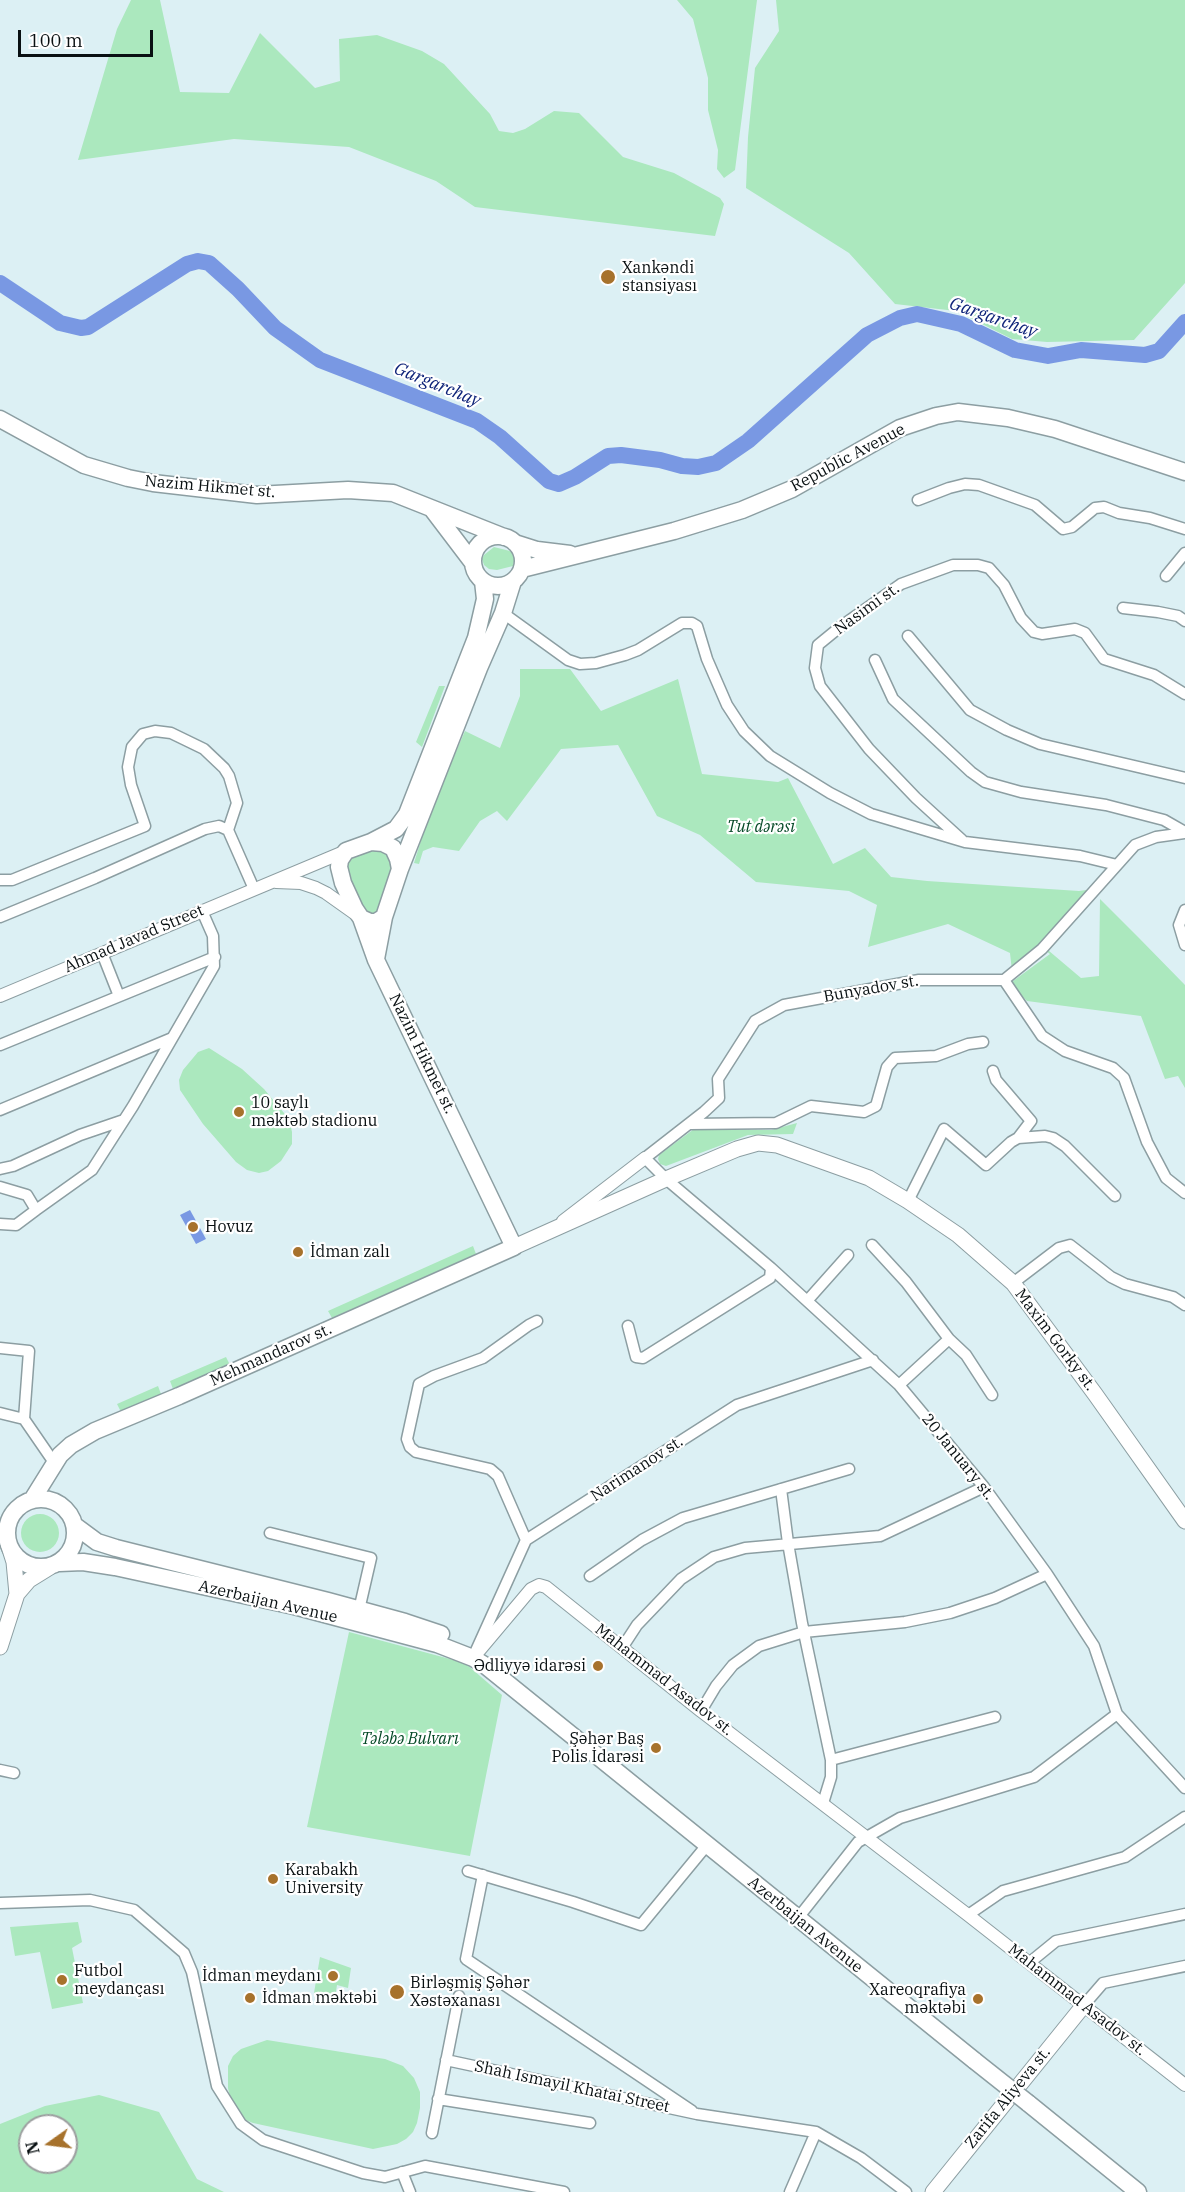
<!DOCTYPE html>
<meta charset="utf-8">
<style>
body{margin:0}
#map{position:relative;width:1185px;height:2192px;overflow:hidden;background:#dcf0f4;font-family:"IBM Plex Serif",serif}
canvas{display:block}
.north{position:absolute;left:18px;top:2114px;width:60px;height:60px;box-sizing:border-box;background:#fff;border:2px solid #9d9fa0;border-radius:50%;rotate:256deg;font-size:16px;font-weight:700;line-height:24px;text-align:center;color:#091012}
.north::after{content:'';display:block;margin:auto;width:21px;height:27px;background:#a7722c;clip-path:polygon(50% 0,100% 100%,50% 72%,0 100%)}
.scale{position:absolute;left:18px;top:30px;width:135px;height:27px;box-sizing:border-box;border:3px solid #091012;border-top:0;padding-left:8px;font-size:18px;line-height:21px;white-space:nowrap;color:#091012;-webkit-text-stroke:4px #fff;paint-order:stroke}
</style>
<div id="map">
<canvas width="1185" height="2192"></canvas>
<div class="north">N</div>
<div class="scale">100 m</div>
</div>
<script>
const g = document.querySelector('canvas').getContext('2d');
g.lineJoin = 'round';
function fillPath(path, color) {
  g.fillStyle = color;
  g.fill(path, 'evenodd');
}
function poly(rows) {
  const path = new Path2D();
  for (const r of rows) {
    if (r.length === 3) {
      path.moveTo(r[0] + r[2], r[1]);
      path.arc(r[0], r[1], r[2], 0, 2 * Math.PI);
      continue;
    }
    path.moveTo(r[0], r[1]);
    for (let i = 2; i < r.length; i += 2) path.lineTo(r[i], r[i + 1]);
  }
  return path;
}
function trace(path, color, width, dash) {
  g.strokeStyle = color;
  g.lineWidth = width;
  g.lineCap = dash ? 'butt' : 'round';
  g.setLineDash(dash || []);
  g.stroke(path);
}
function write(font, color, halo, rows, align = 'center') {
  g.font = font + ' "IBM Plex Serif",serif';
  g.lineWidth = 4.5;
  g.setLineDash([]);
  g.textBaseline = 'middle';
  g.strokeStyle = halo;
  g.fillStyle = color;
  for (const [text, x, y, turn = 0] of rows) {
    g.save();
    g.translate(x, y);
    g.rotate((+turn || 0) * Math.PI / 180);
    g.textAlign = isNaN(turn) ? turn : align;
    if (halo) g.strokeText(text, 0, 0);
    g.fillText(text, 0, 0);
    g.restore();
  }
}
fillPath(poly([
 [131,0,160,0,180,92,229,93,260,33,315,88,340,81,339,39,377,35,422,51,444,64,490,114,499,131,513,133,525,129,554,111,579,113,623,157,674,173,720,198,724,204,715,236,475,207,436,181,349,147,234,139,78,160,117,29],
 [677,0,757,0,735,170,724,178,717,169,718,150,708,110,708,78,693,19],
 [776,0,1185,0,1185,283,1134,340,1047,342,1012,339,956,311,895,304,849,253,746,188,748,137,755,68,779,31],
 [494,547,510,551,515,557,513,566,497,570,489,569,484,565,482,559,484,555],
 [520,669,570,669,601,711,678,679,702,774,778,782,788,778,833,864,865,848,891,877,927,881,1079,891,1093,889,1042,945,1081,978,1099,976,1100,899,1139,938,1185,985,1185,1088,1178,1076,1165,1079,1141,1016,1027,1001,1009,984,1050,954,1041,947,1012,971,1010,953,948,924,868,947,877,905,849,891,756,882,700,835,657,816,618,745,561,749,507,821,497,811,480,821,459,851,433,847,423,851,419,864,414,863,430,811,465,731,500,748,520,696],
 [439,686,445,686,422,747,416,742],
 [378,847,395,861,376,917,360,909,345,864,347,859],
 [209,1048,242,1069,264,1089,289,1119,292,1132,292,1144,281,1161,268,1171,259,1173,247,1170,236,1162,203,1124,180,1090,179,1080,183,1070,198,1052],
 [797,1123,793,1134,748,1135,666,1166,660,1164,658,1159,659,1155,694,1129,771,1130],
 [473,1246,476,1254,332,1318,328,1311],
 [226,1357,230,1365,173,1389,170,1381],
 [158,1386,161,1394,121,1412,117,1404],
 [40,1533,19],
 [349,1632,465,1663,502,1695,470,1856,307,1827],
 [78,1922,82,1942,72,1948,83,2003,52,2009,40,1952,15,1956,10,1927],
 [320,1957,351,1968,348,1988,337,1985,335,1998,314,1993],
 [267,2040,385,2059,403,2066,414,2078,420,2092,420,2108,417,2123,413,2132,406,2139,397,2144,373,2149,253,2123,243,2119,232,2107,228,2088,228,2066,233,2056,241,2049],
 [99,2095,159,2112,197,2179,224,2192,0,2192,0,2124,45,2106],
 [30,2126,66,2126,66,2162,30,2162]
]), '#abe8be');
fillPath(poly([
 [190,1210,206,1239,196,1244,180,1215]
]), '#7998e3');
trace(poly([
 [0,283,60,323,81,328,88,327,187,264,198,261,209,263,238,289,275,328,320,360,477,421,500,437,549,481,559,484,575,477,608,456,621,455,660,460,682,466,698,467,716,463,748,441,867,335,900,318,917,314,961,324,1015,350,1048,356,1081,350,1145,355,1159,351,1185,322]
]), '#7998e3', 16);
const minor = poly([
 [918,500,949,488,965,484,979,485,1035,505,1063,529,1072,527,1095,508,1104,507,1119,513,1150,518,1185,529],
 [1166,576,1185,553],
 [1123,608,1158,612,1178,616,1185,621],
 [503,613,568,660,580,664,596,663,625,655,638,650,682,623,692,623,697,626,707,659,727,705,744,731,770,756,830,793,871,814,965,842,1080,856,1117,865],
 [908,636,970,710,1007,730,1040,744,1185,778],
 [875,660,893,699,971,772,985,782,1021,792,1106,805,1164,820,1185,832],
 [962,840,916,798,869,749,820,686,815,668,818,645,840,627,901,584,953,565,978,565,989,568,1004,585,1021,618,1034,632,1042,634,1075,629,1085,633,1104,659,1154,675,1185,694],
 [0,880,12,880,145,826,131,785,128,767,132,747,143,734,155,731,171,733,204,749,224,768,229,776,237,803,228,830,254,889],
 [1185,910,1179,925,1185,945],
 [0,917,95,878,205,829,219,826,228,830],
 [102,953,119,996],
 [1004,980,1042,949,1135,845,1156,837,1185,833],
 [0,1045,215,957],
 [993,1071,996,1080,1031,1121,1018,1138],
 [0,1110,172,1038],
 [690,1124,776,1123,811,1106,864,1112,876,1106,887,1067,895,1058,936,1056,968,1044,983,1042],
 [0,1169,13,1166,80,1135,124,1120],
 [0,1187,27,1195,36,1210,92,1170,133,1106,214,966,213,936,202,911],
 [1185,1193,1166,1178,1147,1142,1124,1078,1113,1068,1065,1051,1042,1036,1004,980,919,980,784,1005,755,1021,718,1079,719,1098,704,1112,645,1158,666,1179,771,1268,899,1385,984,1487,1047,1574,1094,1646,1117,1714,1185,1788],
 [908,1201,944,1129,986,1165,1011,1142,1018,1138,1045,1136,1053,1138,1065,1146,1115,1196],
 [0,1224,16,1225,36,1210],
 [872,1245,906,1282,949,1339,966,1355,992,1395],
 [1013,1283,1059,1248,1070,1245,1111,1277,1125,1284,1173,1297,1185,1305],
 [807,1301,848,1255],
 [628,1326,636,1357,643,1358,770,1278,771,1268],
 [0,1348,29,1351,24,1419,55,1464],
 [899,1385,949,1339],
 [0,1413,24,1419],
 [781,1489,788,1543,802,1623,831,1760],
 [270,1533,371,1558,359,1610],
 [526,1540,498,1476,490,1469,416,1452,410,1447,407,1439,419,1384,434,1376,483,1358,529,1325,537,1321],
 [590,1576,642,1540,683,1518,849,1469],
 [622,1648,637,1625,681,1579,714,1557,745,1548,880,1536,984,1487],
 [474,1655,526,1540,737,1405,873,1360],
 [701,1711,716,1686,733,1665,759,1646,804,1632,905,1622,950,1613,995,1598,1047,1574],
 [0,1770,14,1773],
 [823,1803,831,1777,831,1760,995,1717],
 [468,1871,573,1902,641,1925,707,1845],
 [483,1875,466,1959,692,2111],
 [0,1903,90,1900,134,1910,184,1953,192,1972,217,2086,241,2124,263,2140,363,2173,385,2177,425,2166,564,2192],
 [968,1915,1003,1891,1125,1857,1185,1817],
 [798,1918,858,1842,900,1818,1034,1777,1117,1714],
 [1029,1963,1056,1941,1185,1914],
 [1084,2005,1103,1983,1185,1966],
 [446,2060,697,2114,816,2132,861,2158,906,2192],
 [438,2099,590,2123],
 [432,2133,459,1996],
 [402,2172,410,2192],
 [790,2192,816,2132]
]);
const tertiary = poly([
 [276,882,301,883,316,888,326,893,357,915],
 [0,996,346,851],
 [563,1221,645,1158],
 [473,1658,531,1589,539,1585,546,1587,701,1711,968,1915,1185,2085]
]);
const secondary = poly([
 [514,1247,666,1179,737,1149,758,1143,777,1145,869,1178,908,1201,958,1235,1013,1283,1095,1394,1185,1521],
 [17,1594,29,1580,50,1567],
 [0,1647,17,1594,14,1562,8,1543],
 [933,2192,1084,2005]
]);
const primary = poly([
 [0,419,84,465,128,478,153,483,257,495,348,490,393,493,504,537],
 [432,509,473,563],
 [498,561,25],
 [515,543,537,550,570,554],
 [522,569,674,531,742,510,792,489,900,428,936,416,958,412,1008,418,1055,429,1185,472],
 [371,842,396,829,407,814,476,638,485,599,483,581],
 [400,869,479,668,503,613,513,581],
 [376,959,384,917,400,869,398,859,393,848,383,843,371,842,346,851,340,860,339,867,343,883,355,909,361,918,370,922,376,922,384,917],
 [41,1533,34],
 [32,1500,60,1455,71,1445,95,1431,179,1396,514,1247,376,960,361,918],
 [74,1525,97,1542,116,1548,328,1601,405,1622,441,1634],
 [59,1563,83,1562,115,1567,294,1606,437,1644,473,1658,486,1666,975,2061],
 [1028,2103,1138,2192]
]);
trace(minor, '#8c9ea2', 13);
trace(tertiary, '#8c9ea2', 14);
trace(secondary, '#8c9ea2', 17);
trace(primary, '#8c9ea2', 19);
trace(minor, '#fff', 10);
trace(tertiary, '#fff', 12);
trace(secondary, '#fff', 15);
trace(primary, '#fff', 16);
const primaryBridge = poly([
 [975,2061,1028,2103]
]);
trace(primaryBridge, '#8c9ea2', 19, []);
trace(primaryBridge, '#fff', 16);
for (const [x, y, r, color] of [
 [608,277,8,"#a7722c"],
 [239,1112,6,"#a7722c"],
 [193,1227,6,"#a7722c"],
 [298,1252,6,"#a7722c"],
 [598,1666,6,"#a7722c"],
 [656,1748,6,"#a7722c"],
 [273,1879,6,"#a7722c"],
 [333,1976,6,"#a7722c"],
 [62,1980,6,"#a7722c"],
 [397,1992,8,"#a7722c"],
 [250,1998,6,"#a7722c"],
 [978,1999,6,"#a7722c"]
]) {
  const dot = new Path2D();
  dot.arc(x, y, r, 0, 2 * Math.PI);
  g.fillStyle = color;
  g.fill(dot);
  trace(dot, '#fff', 2);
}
write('16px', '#091012', '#fff', [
 ["Xankəndi",622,268],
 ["stansiyası",622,286],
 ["10 saylı",251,1103],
 ["məktəb stadionu",251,1121],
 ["Hovuz",205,1227],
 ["İdman zalı",310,1252],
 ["Ədliyyə idarəsi",586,1666,"right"],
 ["Şəhər Baş",644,1739,"right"],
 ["Polis İdarəsi",644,1757,"right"],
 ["Karabakh",285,1870],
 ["University",285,1888],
 ["Futbol",74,1971],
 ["meydançası",74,1989],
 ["İdman meydanı",321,1976,"right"],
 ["Birləşmiş Şəhər",410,1983],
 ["Xəstəxanası",410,2001],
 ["Xareoqrafiya",966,1990,"right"],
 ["məktəbi",966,2008,"right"],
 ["İdman məktəbi",262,1998]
], 'left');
write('16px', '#091012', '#fff', [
 ["Republic Avenue",848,458,-28],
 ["Nazim Hikmet st.",210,487,5],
 ["Nasimi st.",867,609,-36],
 ["Ahmad Javad Street",134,939,-23],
 ["Bunyadov st.",871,989,-10],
 ["Nazim Hikmet st.",422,1054,64],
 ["Maxim Gorky st.",1055,1340,53],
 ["Mehmandarov st.",271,1355,-24],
 ["20 January st.",958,1457,51],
 ["Narimanov st.",637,1469,-33],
 ["Azerbaijan Avenue",268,1602,13],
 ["Mahammad Asadov st.",664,1680,38],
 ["Azerbaijan Avenue",805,1925,39],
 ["Mahammad Asadov st.",1077,2000,38],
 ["Shah Ismayil Khatai Street",572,2087,12],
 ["Zarifa Aliyeva st.",1008,2098,-51]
]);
write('italic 16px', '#044926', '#fff', [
 ["Tut dərəsi",761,827],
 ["Tələbə Bulvarı",410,1739]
]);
write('italic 18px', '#0e2379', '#fff', [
 ["Gargarchay",993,318,19],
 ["Gargarchay",437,385,22]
]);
</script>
